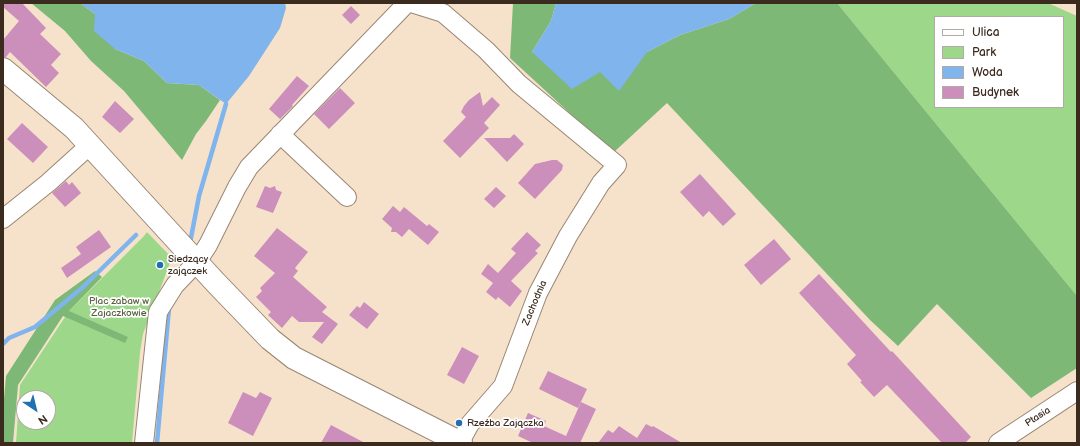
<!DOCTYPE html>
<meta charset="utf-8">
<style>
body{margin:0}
#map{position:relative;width:1080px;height:446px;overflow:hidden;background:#f6e2cb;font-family:"Balsamiq Sans",sans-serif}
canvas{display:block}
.frame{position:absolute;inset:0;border:4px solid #3b2a1e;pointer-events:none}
.legend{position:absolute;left:934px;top:16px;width:130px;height:92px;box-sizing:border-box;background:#fff;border:1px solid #b1aaa5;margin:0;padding:5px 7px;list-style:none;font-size:12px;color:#3b2a1e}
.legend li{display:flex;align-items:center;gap:8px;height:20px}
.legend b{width:20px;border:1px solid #b1aaa5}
.north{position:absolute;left:16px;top:390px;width:40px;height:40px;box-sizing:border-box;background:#fff;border:1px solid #b1aaa5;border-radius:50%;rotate:145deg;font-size:11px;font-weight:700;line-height:16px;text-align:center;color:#3b2a1e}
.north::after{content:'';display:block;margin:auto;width:14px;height:18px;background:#1f6fb2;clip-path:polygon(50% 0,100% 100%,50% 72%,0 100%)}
</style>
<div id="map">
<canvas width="1080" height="446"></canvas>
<div class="frame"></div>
<ul class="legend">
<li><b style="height:5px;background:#fff"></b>Ulica</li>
<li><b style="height:11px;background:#9dd78a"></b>Park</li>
<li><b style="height:11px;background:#7fb4ed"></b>Woda</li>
<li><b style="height:11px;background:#cc8ebb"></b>Budynek</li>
</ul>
<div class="north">N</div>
</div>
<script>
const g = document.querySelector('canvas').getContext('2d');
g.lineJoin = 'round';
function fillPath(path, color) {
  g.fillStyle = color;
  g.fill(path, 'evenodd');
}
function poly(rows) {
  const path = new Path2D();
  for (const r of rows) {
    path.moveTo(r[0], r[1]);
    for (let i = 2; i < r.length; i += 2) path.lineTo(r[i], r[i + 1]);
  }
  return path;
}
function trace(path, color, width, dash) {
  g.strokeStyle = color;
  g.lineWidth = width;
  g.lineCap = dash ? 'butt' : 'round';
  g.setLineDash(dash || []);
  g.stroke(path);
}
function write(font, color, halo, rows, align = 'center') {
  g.font = font + ' "Balsamiq Sans",sans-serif';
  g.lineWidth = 3.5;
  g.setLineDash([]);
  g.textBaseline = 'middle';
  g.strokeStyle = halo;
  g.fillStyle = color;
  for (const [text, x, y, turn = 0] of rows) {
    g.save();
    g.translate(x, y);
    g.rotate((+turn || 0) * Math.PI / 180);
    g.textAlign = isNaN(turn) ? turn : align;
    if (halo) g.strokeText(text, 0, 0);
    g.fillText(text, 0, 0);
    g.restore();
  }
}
fillPath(poly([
 [837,3,1048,3,1077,16,1077,296],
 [935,17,1063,17,1063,107,935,107],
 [147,232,173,259,170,263,143,334,140,352,132,443,16,443,20,385,69,311,144,236],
 [24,398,48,398,48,422,24,422]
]), '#9dd78a');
fillPath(poly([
 [31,3,80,3,95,14,115,49,144,61,167,83,199,85,220,100,206,121,196,134,182,160,124,91,91,61,65,31],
 [513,3,556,3,551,21,532,52,600,72,647,52,680,35,729,19,756,3,837,3,1077,296,1077,368,1031,398,937,304,898,346,870,320,667,103,613,153,510,58],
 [95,271,102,277,69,311,128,337,125,343,63,316,18,385,13,443,3,443,3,410,6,376,55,300]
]), '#7eb876');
fillPath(poly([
 [80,3,285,3,286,8,280,28,249,76,226,104,199,85,167,83,144,61,115,49,94,31,95,14],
 [556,3,756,3,729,19,680,35,647,52,619,91,600,72,572,89,532,52,551,21]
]), '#7fb4ed');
trace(poly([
 [190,243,199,196,226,104],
 [3,344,9,338,35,327,83,287,136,235],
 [157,443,169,308]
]), '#7fb4ed', 4.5);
fillPath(poly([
 [3,3,22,3,46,28,40,34,61,54,51,65,59,73,46,87,10,52,6,57,3,57,3,40,19,21,3,7],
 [351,6,360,15,351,24,342,15],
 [297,76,309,86,292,105,293,106,280,119,269,109],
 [340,88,355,103,329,129,314,114],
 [480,92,483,106,492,97,500,105,484,123,489,128,460,158,443,141,466,117,461,112,464,106,469,100],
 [115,101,134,119,120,133,102,117],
 [22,123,48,147,33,163,7,139],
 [514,134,524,144,507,162,484,138,510,138],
 [552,160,557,160,563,165,562,170,535,199,518,183,535,164],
 [700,174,736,214,723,226,709,211,703,217,680,192],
 [66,181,69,185,72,182,81,193,65,207,52,193],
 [265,186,270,188,275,186,276,190,282,192,273,213,256,207],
 [496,187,506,196,494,208,484,199],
 [393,206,400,212,404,207,427,226,429,224,439,232,428,245,409,229,402,237,396,232,391,232,392,228,382,219],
 [277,228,308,252,295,268,298,271,293,277,327,307,322,312,338,324,322,344,312,337,324,322,299,322,292,316,282,328,268,315,271,312,256,297,262,291,260,288,275,273,254,256],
 [99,230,111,247,67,278,61,268,81,254,76,247],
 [527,232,541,245,535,251,538,253,511,281,522,291,510,307,498,297,496,300,486,292,493,283,481,274,488,264,498,273,516,253,511,249],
 [774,239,791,259,761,285,744,265],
 [819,274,891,352,892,351,971,437,965,443,942,443,887,385,874,397,860,382,862,381,847,364,856,355,799,293],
 [364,302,379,314,367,329,349,315,357,306,360,308],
 [462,347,479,356,464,384,447,375],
 [548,371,587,389,578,408,539,389],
 [243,392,256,398,260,392,272,398,253,436,228,423],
 [581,402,596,409,580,443,533,443,518,436,528,413,546,421,544,426,566,436],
 [646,424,652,427,653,426,682,443,598,443,608,430,613,433,619,426,637,438],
 [331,425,365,443,321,443]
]), '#cc8ebb');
const minor = poly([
 [411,3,443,13,486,50,519,84,617,165,601,183,568,236,538,293,503,386,470,424,460,442],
 [280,134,347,197],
 [3,219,48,183,90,145],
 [144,443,158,312,175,285,197,262,208,245,237,187,249,167,407,3],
 [998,443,1077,391]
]);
const major = poly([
 [3,69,74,128,216,283,270,339,294,358,461,443]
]);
trace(minor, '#988674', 20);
trace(major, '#988674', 24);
trace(minor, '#fff', 18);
trace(major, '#fff', 22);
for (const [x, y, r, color] of [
 [160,265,4,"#1f6fb2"],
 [459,423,4,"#1f6fb2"]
]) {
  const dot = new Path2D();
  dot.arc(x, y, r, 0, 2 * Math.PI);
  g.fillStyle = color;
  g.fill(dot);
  trace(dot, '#fff', 1.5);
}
write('10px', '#3b2a1e', '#fff', [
 ["Siedzący",168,259],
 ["zajączek",168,271],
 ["Rzeźba Zajączka",467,423]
], 'left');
write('10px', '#585e3e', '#fff', [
 ["Plac zabaw w",119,301],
 ["Zajaczkowie",119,313]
]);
write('10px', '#3b2a1e', '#fff', [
 ["Zachodnia",535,303,-67],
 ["Ptasia",1038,417,-33]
]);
</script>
